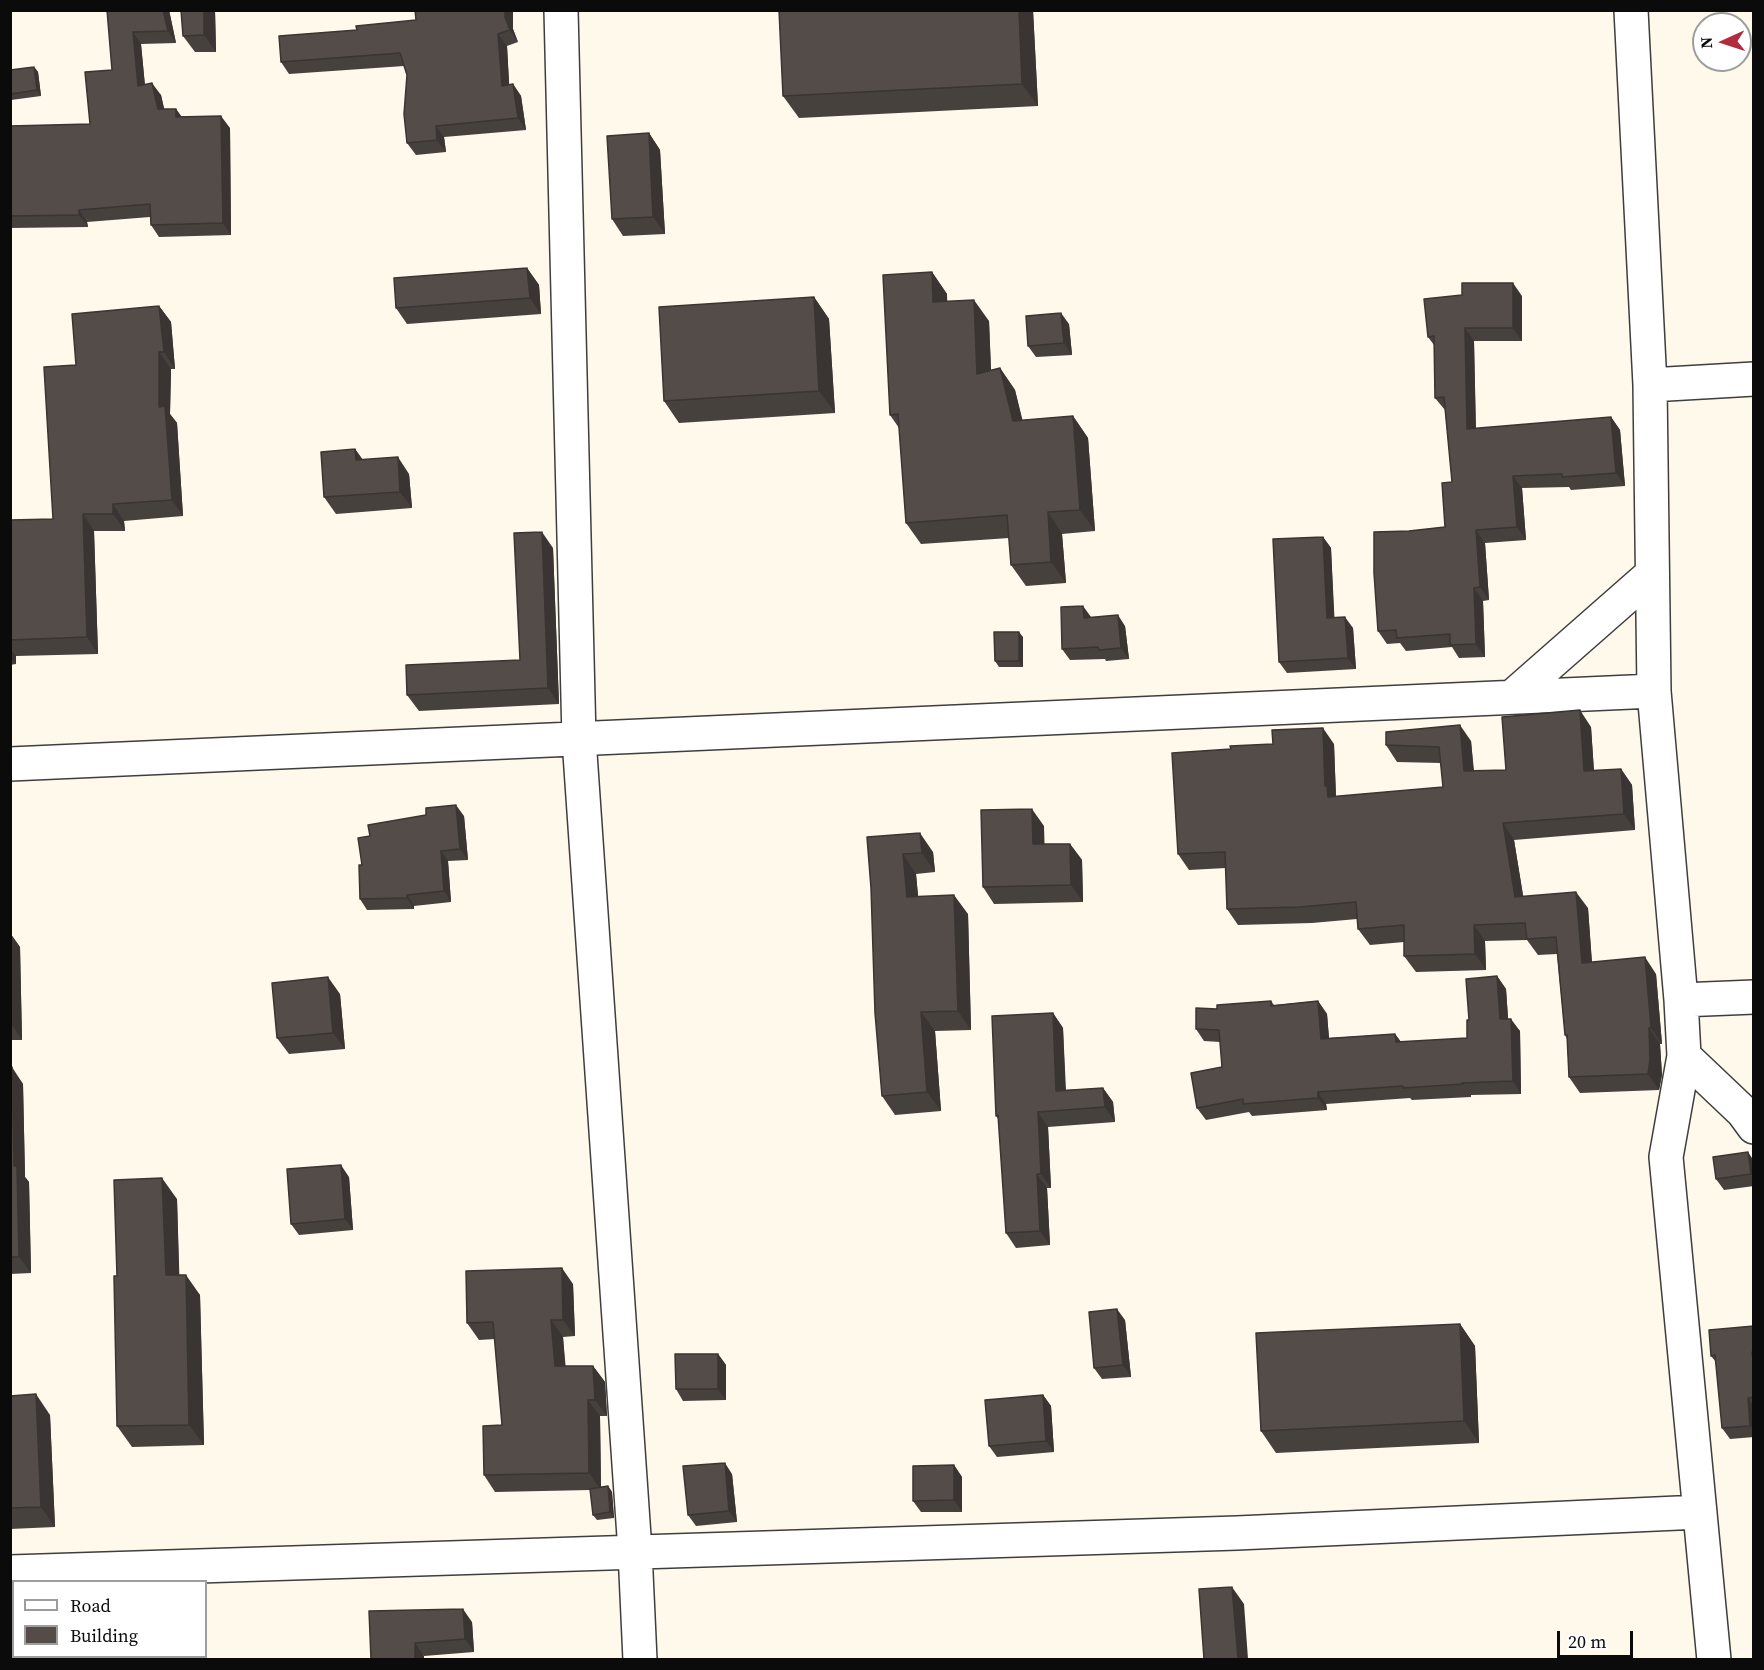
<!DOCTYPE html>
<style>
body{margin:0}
#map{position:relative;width:1764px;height:1670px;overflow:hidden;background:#fef9eb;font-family:"Source Serif 4",serif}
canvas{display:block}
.frame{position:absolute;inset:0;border:12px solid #0b0b0b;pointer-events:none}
.legend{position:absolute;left:12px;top:1580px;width:195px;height:78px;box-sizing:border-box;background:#fff;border:2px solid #9d9d9d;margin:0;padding:8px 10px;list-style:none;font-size:18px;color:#0b0b0b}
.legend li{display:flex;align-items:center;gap:12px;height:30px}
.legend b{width:30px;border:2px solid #9d9d9d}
.north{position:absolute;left:1692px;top:12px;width:60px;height:60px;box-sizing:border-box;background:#fff;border:2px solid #9d9d9d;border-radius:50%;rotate:267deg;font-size:16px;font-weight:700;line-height:24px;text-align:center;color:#0b0b0b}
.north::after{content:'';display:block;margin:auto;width:21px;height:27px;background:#b32c3d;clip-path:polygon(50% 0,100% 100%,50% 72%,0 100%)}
.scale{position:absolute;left:1557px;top:1631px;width:76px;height:27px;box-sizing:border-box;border:3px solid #0b0b0b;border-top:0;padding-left:8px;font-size:18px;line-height:21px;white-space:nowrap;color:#0b0b0b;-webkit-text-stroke:4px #fff;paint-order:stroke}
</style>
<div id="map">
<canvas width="1764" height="1670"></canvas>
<div class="frame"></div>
<ul class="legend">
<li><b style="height:8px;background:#fff"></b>Road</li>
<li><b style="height:16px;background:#534c48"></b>Building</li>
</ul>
<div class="north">N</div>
<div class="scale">20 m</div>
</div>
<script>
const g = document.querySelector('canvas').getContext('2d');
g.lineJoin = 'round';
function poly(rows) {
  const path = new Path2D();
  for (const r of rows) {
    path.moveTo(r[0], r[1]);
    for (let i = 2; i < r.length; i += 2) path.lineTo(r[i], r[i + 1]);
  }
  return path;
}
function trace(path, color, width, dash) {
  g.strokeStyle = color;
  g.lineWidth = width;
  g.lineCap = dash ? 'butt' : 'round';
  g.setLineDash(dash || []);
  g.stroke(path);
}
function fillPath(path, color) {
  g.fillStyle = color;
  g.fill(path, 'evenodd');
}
const minor = poly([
 [561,10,579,739,635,1551,640,1660],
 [1631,10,1650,385,1654,691,1681,1000,1684,1056,1666,1157,1714,1660],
 [1650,385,1754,379],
 [1512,697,1652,574],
 [10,764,1654,691],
 [1681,1000,1754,997],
 [1684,1056,1743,1112,1754,1127],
 [10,1572,1237,1533,1700,1512]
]);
trace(minor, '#3e3e3e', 36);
trace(minor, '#fff', 33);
fillPath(poly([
 [107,10,169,10,176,43,141,44,145,85,161,95,164,109,176,109,182,117,230,128,231,235,159,237,151,225,150,217,87,222,88,227,10,228,10,126,90,124,112,70],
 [215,10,216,52,195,52,183,36],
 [415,10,513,10,513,29,518,42,507,46,509,85,513,84,521,96,526,130,444,137,446,152,416,155,407,143,407,75,404,66,289,74,281,62,357,30,416,20],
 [779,10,1033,10,1038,106,799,118,783,96],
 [34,67,38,72,41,96,11,100,10,99,10,70],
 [649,133,660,150,665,234,623,236,612,219],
 [527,268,539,285,541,314,407,324,396,308],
 [932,272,947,294,947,301,989,321,991,370,1000,368,1015,390,1022,420,1073,416,1088,438,1095,531,1062,534,1066,583,1026,586,1011,565,1009,538,921,544,906,523,899,428,890,415],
 [1522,296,1522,341,1474,341,1476,429,1611,417,1620,430,1625,486,1571,490,1569,487,1522,488,1526,540,1485,543,1489,600,1483,601,1485,657,1459,658,1452,647,1406,651,1400,643,1387,644,1378,631,1409,531,1445,527,1452,482,1445,410,1435,398,1434,345,1428,337],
 [814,297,829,319,835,413,679,423,664,401],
 [159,306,171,322,175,369,171,369,170,414,177,423,183,516,124,521,125,531,94,531,98,654,16,656,16,664,10,665,10,520,53,519,76,365],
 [1069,324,1072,355,1036,357,1028,346],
 [355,449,363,460,409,474,412,508,336,514,324,497],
 [1323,537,1331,548,1334,618,1353,628,1356,669,1287,673,1279,662],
 [553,548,559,704,419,711,407,695,520,660],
 [1091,617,1125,626,1129,659,1106,661,1105,659,1070,660,1062,649],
 [1023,637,1023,667,999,667,995,661],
 [1591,727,1594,771,1621,769,1632,785,1635,830,1514,840,1523,896,1588,908,1592,962,1656,974,1662,1044,1660,1044,1662,1075,1659,1090,1580,1093,1569,1077,1567,1039,1565,1035,1557,954,1538,955,1527,940,1485,941,1486,970,1416,972,1404,956,1404,942,1370,945,1358,929,1357,919,1312,923,1238,925,1227,909,1226,868,1189,870,1178,854,1334,744,1336,797,1443,787,1441,763,1397,762,1386,745,1471,741,1474,771,1506,770],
 [464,816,468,860,448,861,451,902,414,906,414,909,367,910,360,899],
 [1044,826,1044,844,1070,844,1082,860,1083,902,994,904,983,887],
 [867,837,933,852,935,872,916,874,918,896,968,914,971,1030,935,1031,941,1111,895,1115,882,1096,871,888],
 [10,933,20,947,22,1040,10,1040],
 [1497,976,1506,989,1508,1019,1520,1031,1521,1094,1471,1095,1471,1097,1412,1100,1410,1098,1326,1104,1327,1110,1252,1116,1249,1112,1206,1120,1197,1108,1222,1067,1220,1042,1204,1041,1196,1029,1217,1009,1271,1001,1274,1005,1318,1001,1327,1014,1329,1038,1395,1034,1401,1042,1467,1038,1469,1020],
 [340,994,345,1049,289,1054,277,1038],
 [1053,1013,1063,1028,1066,1090,1103,1088,1113,1102,1115,1122,1048,1127,1051,1188,1047,1188,1050,1245,1016,1248,1006,1233,999,1120,996,1116],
 [10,1067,23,1084,25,1177,29,1182,31,1273,10,1274],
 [1754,1161,1754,1186,1724,1190,1716,1179],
 [349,1177,353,1230,299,1235,291,1224],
 [177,1199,179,1275,200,1295,204,1445,132,1447,117,1426,117,1276],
 [573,1284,575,1336,563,1337,565,1366,593,1366,605,1382,607,1416,600,1416,601,1487,608,1486,612,1492,614,1518,597,1520,593,1515,590,1490,495,1492,484,1475,502,1425,495,1339,479,1340,467,1323],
 [1125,1320,1131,1377,1102,1379,1094,1368],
 [1460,1324,1475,1346,1479,1443,1276,1453,1261,1431],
 [1754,1326,1754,1437,1730,1439,1722,1428,1716,1362,1711,1356],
 [718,1354,726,1365,726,1400,683,1401,676,1389],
 [1043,1395,1051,1406,1054,1452,997,1457,989,1446],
 [10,1396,50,1415,55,1527,10,1529],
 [954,1465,962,1477,962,1512,921,1512,913,1501],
 [732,1474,737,1522,696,1526,688,1515],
 [369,1611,472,1622,474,1652,424,1656]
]), '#47413e');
fillPath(poly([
 [163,10,169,10,176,43,168,31],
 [204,10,215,10,216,52,204,35],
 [505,10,513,10,513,29,518,42,510,30,505,17],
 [1019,10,1033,10,1038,106,1022,84],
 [133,32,141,44,146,98,138,86],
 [498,34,507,46,510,98,502,86],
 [34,67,38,72,41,96,37,90],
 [152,83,161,95,167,121,158,109],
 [513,84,521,96,526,130,518,118],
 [176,109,184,121,176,117],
 [221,116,230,128,231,235,223,223],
 [436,126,444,137,446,152,437,140],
 [649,133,660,150,665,234,653,217],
 [79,210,87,222,88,227,79,215],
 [527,268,539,285,541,314,530,298],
 [932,272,947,294,948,323,933,302],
 [1513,283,1522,296,1522,341,1513,328],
 [814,297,829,319,835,413,819,391],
 [974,300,989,321,992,395,977,374],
 [159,306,171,322,175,369,164,352],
 [1061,313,1069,324,1072,355,1064,343],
 [1465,328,1474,341,1476,442,1467,429],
 [159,352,171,369,170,414,177,423,183,516,172,500,159,407],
 [1000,368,1015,390,1028,442,1013,421],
 [1073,416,1088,438,1095,531,1080,510],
 [1611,417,1620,430,1625,486,1616,473],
 [355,449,367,466,356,460],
 [398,457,409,474,412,508,400,492],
 [1513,476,1522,488,1526,540,1517,527],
 [113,504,124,521,125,531,113,514],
 [1048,512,1062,534,1066,583,1051,562],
 [83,514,94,531,98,654,87,637],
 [1476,530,1485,543,1489,600,1480,587],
 [542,532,553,548,559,704,548,688],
 [1323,537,1331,548,1335,629,1327,618],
 [1474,588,1483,601,1485,657,1476,644],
 [1083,606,1091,617,1084,618],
 [1118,615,1125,626,1129,659,1121,648],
 [1345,617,1353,628,1356,669,1348,658],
 [1019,632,1023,637,1023,667,1019,661],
 [10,649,16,656,16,664,10,657],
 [1580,710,1591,727,1595,787,1584,771],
 [1460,725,1471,741,1475,787,1464,771],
 [1323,728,1334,744,1336,798,1328,797,1325,786],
 [1621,769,1632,785,1635,830,1624,814],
 [456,805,464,816,468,860,460,849],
 [1032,809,1044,826,1045,861,1033,844],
 [1503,823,1514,840,1526,913,1515,897],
 [920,833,933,852,935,872,922,853],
 [1070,844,1082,860,1083,902,1071,885],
 [441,851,448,861,451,902,444,891],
 [903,854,916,874,920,916,907,897],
 [1576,892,1588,908,1593,979,1582,963],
 [407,895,414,906,414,909,407,898],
 [954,895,968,914,971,1030,958,1011],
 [1474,925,1485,941,1486,970,1475,954],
 [10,933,20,947,22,1040,13,1026],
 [1645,957,1656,974,1662,1044,1651,1028],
 [1497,976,1506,989,1509,1031,1500,1019],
 [328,977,340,994,345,1049,333,1033],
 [1318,1001,1327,1014,1330,1051,1321,1039],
 [921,1012,935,1031,941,1111,927,1092],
 [1053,1013,1063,1028,1066,1106,1056,1091],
 [1511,1019,1520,1031,1521,1094,1513,1081],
 [1649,1028,1660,1044,1662,1075,1659,1090,1648,1074],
 [1395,1034,1404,1046,1396,1042],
 [12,1067,23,1084,25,1177,29,1182,31,1273,19,1257,14,1166],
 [1103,1088,1113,1102,1115,1122,1105,1107],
 [1318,1092,1326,1104,1327,1110,1318,1098],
 [1038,1112,1048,1127,1051,1188,1041,1174],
 [1748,1152,1754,1161,1754,1177,1751,1174],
 [341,1165,349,1177,353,1230,345,1219],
 [1037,1174,1047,1188,1050,1245,1040,1231],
 [162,1178,177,1199,180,1296,166,1275],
 [562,1268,573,1284,575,1336,563,1320],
 [186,1275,200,1295,204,1445,189,1425],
 [1117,1309,1125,1320,1131,1377,1123,1365],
 [551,1320,563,1337,567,1382,555,1366],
 [1460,1324,1475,1346,1479,1443,1464,1421],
 [718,1354,726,1365,726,1400,718,1389],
 [593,1366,605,1382,607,1416,595,1400],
 [36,1394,50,1415,55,1527,41,1507],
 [1043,1395,1051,1406,1054,1452,1046,1441],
 [1748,1398,1754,1406,1754,1430,1750,1426],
 [588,1400,600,1416,601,1490,589,1473],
 [725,1463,732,1474,737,1522,729,1511],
 [954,1465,962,1477,962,1512,954,1500],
 [608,1486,612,1492,614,1518,610,1512],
 [1232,1587,1244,1604,1248,1659,1238,1659],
 [463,1609,472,1622,474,1652,465,1639],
 [10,1610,14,1615,14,1656,18,1656,18,1659,10,1659],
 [415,1643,424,1656,424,1659,415,1659]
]), '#3a3532');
const building = poly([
 [107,10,163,10,168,31,133,32,138,86,152,83,158,109,176,109,176,117,221,116,223,223,151,225,150,204,79,210,79,215,10,216,10,126,90,124,85,72,112,70,107,10],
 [181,10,204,10,204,35,183,36,181,10],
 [415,10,505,10,505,17,510,30,498,34,502,86,513,84,518,118,436,126,437,140,407,143,404,114,407,75,400,53,281,62,279,36,357,30,356,26,416,20,415,10],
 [779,10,1019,10,1022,84,783,96,779,10],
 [34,67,37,90,10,94,10,70,34,67],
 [649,133,653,217,612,219,607,136,649,133],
 [527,268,530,298,396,308,394,278,527,268],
 [932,272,933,302,974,300,977,374,1000,368,1013,421,1073,416,1080,510,1048,512,1051,562,1011,565,1007,515,906,523,898,414,890,415,883,275,932,272],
 [1462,283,1513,283,1513,328,1465,328,1467,429,1611,417,1616,473,1562,477,1562,474,1513,476,1517,527,1476,530,1480,587,1474,588,1476,644,1450,645,1450,634,1397,638,1396,630,1378,631,1374,573,1374,532,1409,531,1445,527,1442,483,1452,482,1444,397,1435,398,1434,336,1428,337,1424,299,1462,295,1462,283],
 [814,297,819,391,664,401,659,307,814,297],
 [159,306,164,352,159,352,159,407,165,406,172,500,113,504,113,514,83,514,87,637,10,640,10,520,53,519,44,367,76,365,72,314,159,306],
 [1061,313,1064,343,1028,346,1026,316,1061,313],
 [355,449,356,460,398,457,400,492,324,497,321,452,355,449],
 [542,532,548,688,407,695,406,665,520,660,514,533,542,532],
 [1323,537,1327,618,1345,617,1348,658,1279,662,1273,539,1323,537],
 [1083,606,1084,618,1118,615,1121,648,1099,650,1098,647,1062,649,1061,607,1083,606],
 [994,632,1019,632,1019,661,995,661,994,632],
 [1580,710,1584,771,1621,769,1624,814,1503,823,1515,897,1576,892,1582,963,1645,957,1651,1028,1649,1028,1650,1059,1648,1074,1569,1077,1567,1035,1565,1035,1556,937,1527,939,1525,923,1474,925,1475,954,1404,956,1404,925,1358,929,1356,902,1300,907,1227,909,1225,852,1178,854,1172,753,1231,749,1230,746,1273,744,1272,730,1323,728,1325,786,1327,786,1328,797,1443,787,1439,747,1386,745,1386,732,1460,725,1464,771,1506,770,1502,717,1580,710],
 [456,805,460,849,441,851,444,891,407,895,407,898,360,899,359,865,362,865,358,838,370,836,368,825,426,815,426,808,456,805],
 [1032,809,1033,844,1070,844,1071,885,983,887,981,810,1032,809],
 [920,833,922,853,903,854,907,897,954,895,958,1011,921,1012,927,1092,882,1096,875,1013,871,888,867,837,920,833],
 [10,944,13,1026,10,1026,10,944],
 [1497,976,1500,1019,1511,1019,1513,1081,1462,1083,1463,1084,1403,1088,1403,1086,1318,1092,1318,1098,1243,1104,1243,1099,1197,1108,1191,1073,1222,1067,1219,1030,1196,1029,1196,1008,1217,1009,1217,1005,1271,1001,1271,1006,1318,1001,1321,1039,1395,1034,1396,1042,1467,1038,1467,1020,1469,1020,1466,979,1497,976],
 [328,977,333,1033,277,1038,272,983,328,977],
 [1053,1013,1056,1091,1103,1088,1105,1107,1038,1112,1041,1174,1037,1174,1040,1231,1006,1233,998,1115,996,1116,992,1016,1053,1013],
 [10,1067,12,1067,14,1166,17,1166,19,1257,10,1257,10,1067],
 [1748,1152,1751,1174,1716,1179,1713,1157,1748,1152],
 [341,1165,345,1219,291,1224,287,1169,341,1165],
 [162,1178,166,1275,186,1275,189,1425,117,1426,114,1276,117,1276,114,1180,162,1178],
 [562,1268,563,1320,551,1320,555,1366,593,1366,595,1400,588,1400,589,1473,484,1475,483,1426,502,1425,493,1322,467,1323,466,1271,562,1268],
 [1117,1309,1123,1365,1094,1368,1089,1312,1117,1309],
 [1460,1324,1464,1421,1261,1431,1256,1333,1460,1324],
 [1754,1326,1754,1352,1752,1352,1754,1367,1754,1397,1748,1398,1750,1426,1722,1428,1715,1355,1711,1356,1709,1330,1754,1326],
 [675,1354,718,1354,718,1389,676,1389,675,1354],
 [36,1394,41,1507,10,1508,10,1396,36,1394],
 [1043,1395,1046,1441,989,1446,985,1400,1043,1395],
 [725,1463,729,1511,688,1515,683,1466,725,1463],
 [954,1465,954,1500,913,1501,913,1466,954,1465],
 [608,1486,610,1512,593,1515,590,1489,608,1486],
 [1232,1587,1238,1659,1204,1659,1199,1589,1232,1587],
 [463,1609,465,1639,415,1643,415,1659,371,1659,369,1611,463,1609]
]);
fillPath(building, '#534c48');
trace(building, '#3a3532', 1.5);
</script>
